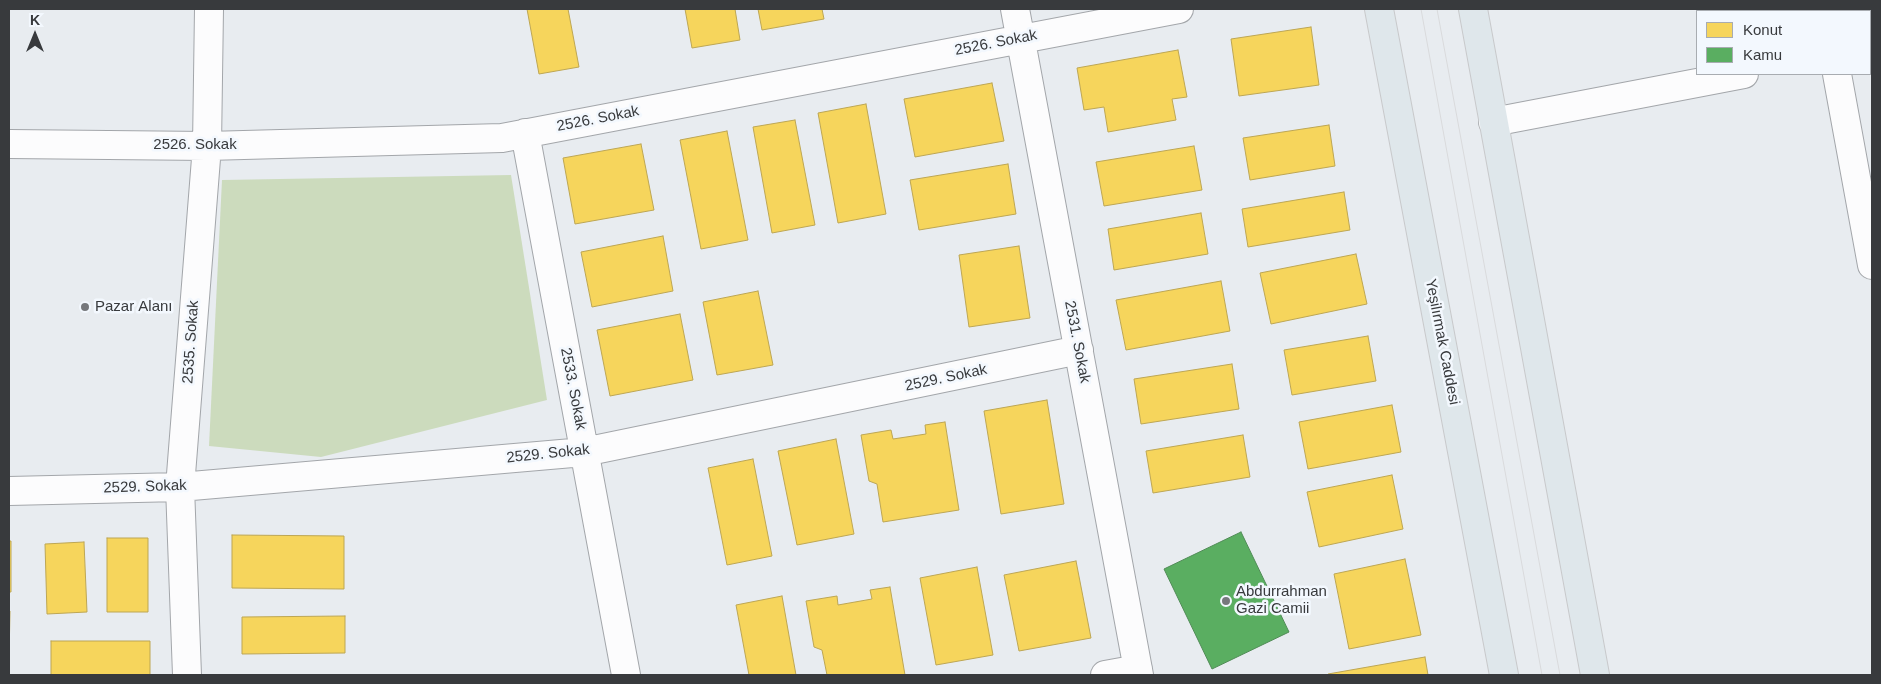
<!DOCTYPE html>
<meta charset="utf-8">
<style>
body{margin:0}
#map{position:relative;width:1881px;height:684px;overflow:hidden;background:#e8ecf0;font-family:Arial,sans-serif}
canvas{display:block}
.frame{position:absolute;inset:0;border:10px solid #383a3d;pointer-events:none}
.legend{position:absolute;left:1696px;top:10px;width:175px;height:65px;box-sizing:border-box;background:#f3f8fe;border:1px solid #a8acb1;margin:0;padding:6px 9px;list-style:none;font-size:15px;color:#383a3d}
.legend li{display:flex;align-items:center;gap:10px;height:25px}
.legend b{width:25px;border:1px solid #a8acb1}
.north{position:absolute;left:10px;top:10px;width:50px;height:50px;-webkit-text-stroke:4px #f3f8fe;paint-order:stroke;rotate:0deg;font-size:14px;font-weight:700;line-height:20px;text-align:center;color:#383a3d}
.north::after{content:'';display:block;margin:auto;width:18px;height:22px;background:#383a3d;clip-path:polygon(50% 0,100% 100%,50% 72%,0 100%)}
</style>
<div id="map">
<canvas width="1881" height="684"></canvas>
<div class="frame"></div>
<ul class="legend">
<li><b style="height:14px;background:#f6d55c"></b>Konut</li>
<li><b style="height:14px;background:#5aae61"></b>Kamu</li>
</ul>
<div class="north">K</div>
</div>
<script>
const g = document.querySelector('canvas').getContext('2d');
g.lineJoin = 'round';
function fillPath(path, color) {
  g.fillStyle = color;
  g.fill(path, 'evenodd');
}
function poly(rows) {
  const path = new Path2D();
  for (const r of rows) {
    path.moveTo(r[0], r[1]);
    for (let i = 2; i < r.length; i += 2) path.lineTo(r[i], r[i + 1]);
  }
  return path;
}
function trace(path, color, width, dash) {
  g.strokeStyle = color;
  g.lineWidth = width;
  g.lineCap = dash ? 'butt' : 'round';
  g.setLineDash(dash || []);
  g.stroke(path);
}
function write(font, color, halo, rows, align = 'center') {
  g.font = font + ' Arial,sans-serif';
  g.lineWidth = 5;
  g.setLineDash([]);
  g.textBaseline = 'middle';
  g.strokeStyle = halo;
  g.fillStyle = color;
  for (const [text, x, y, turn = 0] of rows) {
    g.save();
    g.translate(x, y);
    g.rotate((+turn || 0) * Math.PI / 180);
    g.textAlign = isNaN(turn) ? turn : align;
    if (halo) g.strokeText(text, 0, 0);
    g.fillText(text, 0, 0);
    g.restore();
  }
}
fillPath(poly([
 [511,175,547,400,321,457,209,446,222,180]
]), '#ccdbbd');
const homes = poly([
 [527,9,568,9,579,67,539,74,527,9],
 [685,9,735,9,740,40,692,48,685,9],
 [758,9,822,9,824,19,762,30,758,9],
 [1311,27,1319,85,1239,96,1231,39,1311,27],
 [1178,50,1187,97,1172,99,1176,120,1108,132,1104,107,1084,110,1077,68,1178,50],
 [992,83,1004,141,915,157,904,99,992,83],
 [866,104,886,214,838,223,818,113,866,104],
 [795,120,815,225,772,233,753,127,795,120],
 [1329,125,1335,166,1250,180,1243,138,1329,125],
 [727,131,748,240,701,249,680,140,727,131],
 [641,144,654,210,575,224,563,158,641,144],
 [1194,146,1202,190,1104,206,1096,162,1194,146],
 [1008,164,1016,214,919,230,910,180,1008,164],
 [1344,192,1350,230,1248,247,1242,209,1344,192],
 [1201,213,1208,254,1114,270,1108,229,1201,213],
 [663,236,673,291,592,307,581,252,663,236],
 [1019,246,1030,318,969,327,959,255,1019,246],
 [1356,254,1367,304,1271,324,1260,273,1356,254],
 [1221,281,1230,331,1126,350,1116,300,1221,281],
 [758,291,773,365,717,375,703,302,758,291],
 [680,314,693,380,610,396,597,330,680,314],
 [1368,336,1376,381,1292,395,1284,350,1368,336],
 [1232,364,1239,409,1141,424,1134,379,1232,364],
 [1047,400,1064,504,1001,514,984,411,1047,400],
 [1392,405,1401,452,1308,469,1299,422,1392,405],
 [945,422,959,510,883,522,877,484,869,481,861,435,891,430,893,439,926,434,925,425,945,422],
 [1243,435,1250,477,1153,493,1146,451,1243,435],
 [836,439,854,534,797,545,778,451,836,439],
 [753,459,772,556,727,565,708,468,753,459],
 [1392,475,1403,529,1319,547,1307,492,1392,475],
 [232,535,344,536,344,589,232,588,232,535],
 [107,538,148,538,148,612,107,612,107,538],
 [9,541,11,541,11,592,9,592,9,541],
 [84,542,87,612,47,614,45,544,84,542],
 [1405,559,1421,635,1349,649,1334,574,1405,559],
 [1076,561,1091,638,1019,651,1004,575,1076,561],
 [977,567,993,655,936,665,920,578,977,567],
 [890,587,905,675,827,675,822,650,814,647,806,601,837,596,838,605,872,599,870,590,890,587],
 [782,596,796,675,749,675,736,605,782,596],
 [9,611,10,611,9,658,9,611],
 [345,616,345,653,242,654,242,617,345,616],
 [51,641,150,641,150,675,51,675,51,641],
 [1425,657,1428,675,1328,675,1328,674,1425,657]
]);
fillPath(homes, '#f6d55c');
trace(homes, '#bda653', 1);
const public = poly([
 [1241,532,1289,632,1212,669,1164,569,1241,532]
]);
fillPath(public, '#5aae61');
trace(public, '#508b56', 1);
const minor = poly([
 [1015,9,1139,675],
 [1870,50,1872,49],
 [1837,74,1872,265],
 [1493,122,1744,74],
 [525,133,626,675],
 [9,144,207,146,502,138,1179,9],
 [9,491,180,487,584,452,1079,350],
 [187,675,180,487,207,146,209,9],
 [1105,675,1138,669]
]);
const major = poly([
 [1379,9,1504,675],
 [1473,9,1595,675]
]);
trace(minor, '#a3a6aa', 30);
trace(major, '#c8c9cb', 30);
trace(minor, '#fcfcfd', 28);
trace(major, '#dfe7eb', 28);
trace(poly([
 [1421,9,1542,675],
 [1437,9,1560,675]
]), '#d9dadc', 1);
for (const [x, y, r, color] of [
 [85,307,5,"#76787c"],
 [1226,601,5,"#76787c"]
]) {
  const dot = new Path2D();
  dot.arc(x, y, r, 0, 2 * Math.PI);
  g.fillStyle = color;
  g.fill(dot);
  trace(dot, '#f3f8fe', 2);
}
write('15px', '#383a3d', '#f3f8fe', [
 ["2526. Sokak",996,43,-11],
 ["2526. Sokak",598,119,-11],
 ["2526. Sokak",195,145],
 ["2535. Sokak",191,342,-86],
 ["2531. Sokak",1077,342,79],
 ["Yeşilırmak Caddesi",1442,342,79],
 ["2529. Sokak",946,378,-12],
 ["2533. Sokak",573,389,79],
 ["2529. Sokak",548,454,-6],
 ["2529. Sokak",145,487,-2]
]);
write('15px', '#383a3d', '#f3f8fe', [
 ["Pazar Alanı",95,307],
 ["Abdurrahman",1236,592],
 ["Gazi Camii",1236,609]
], 'left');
</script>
